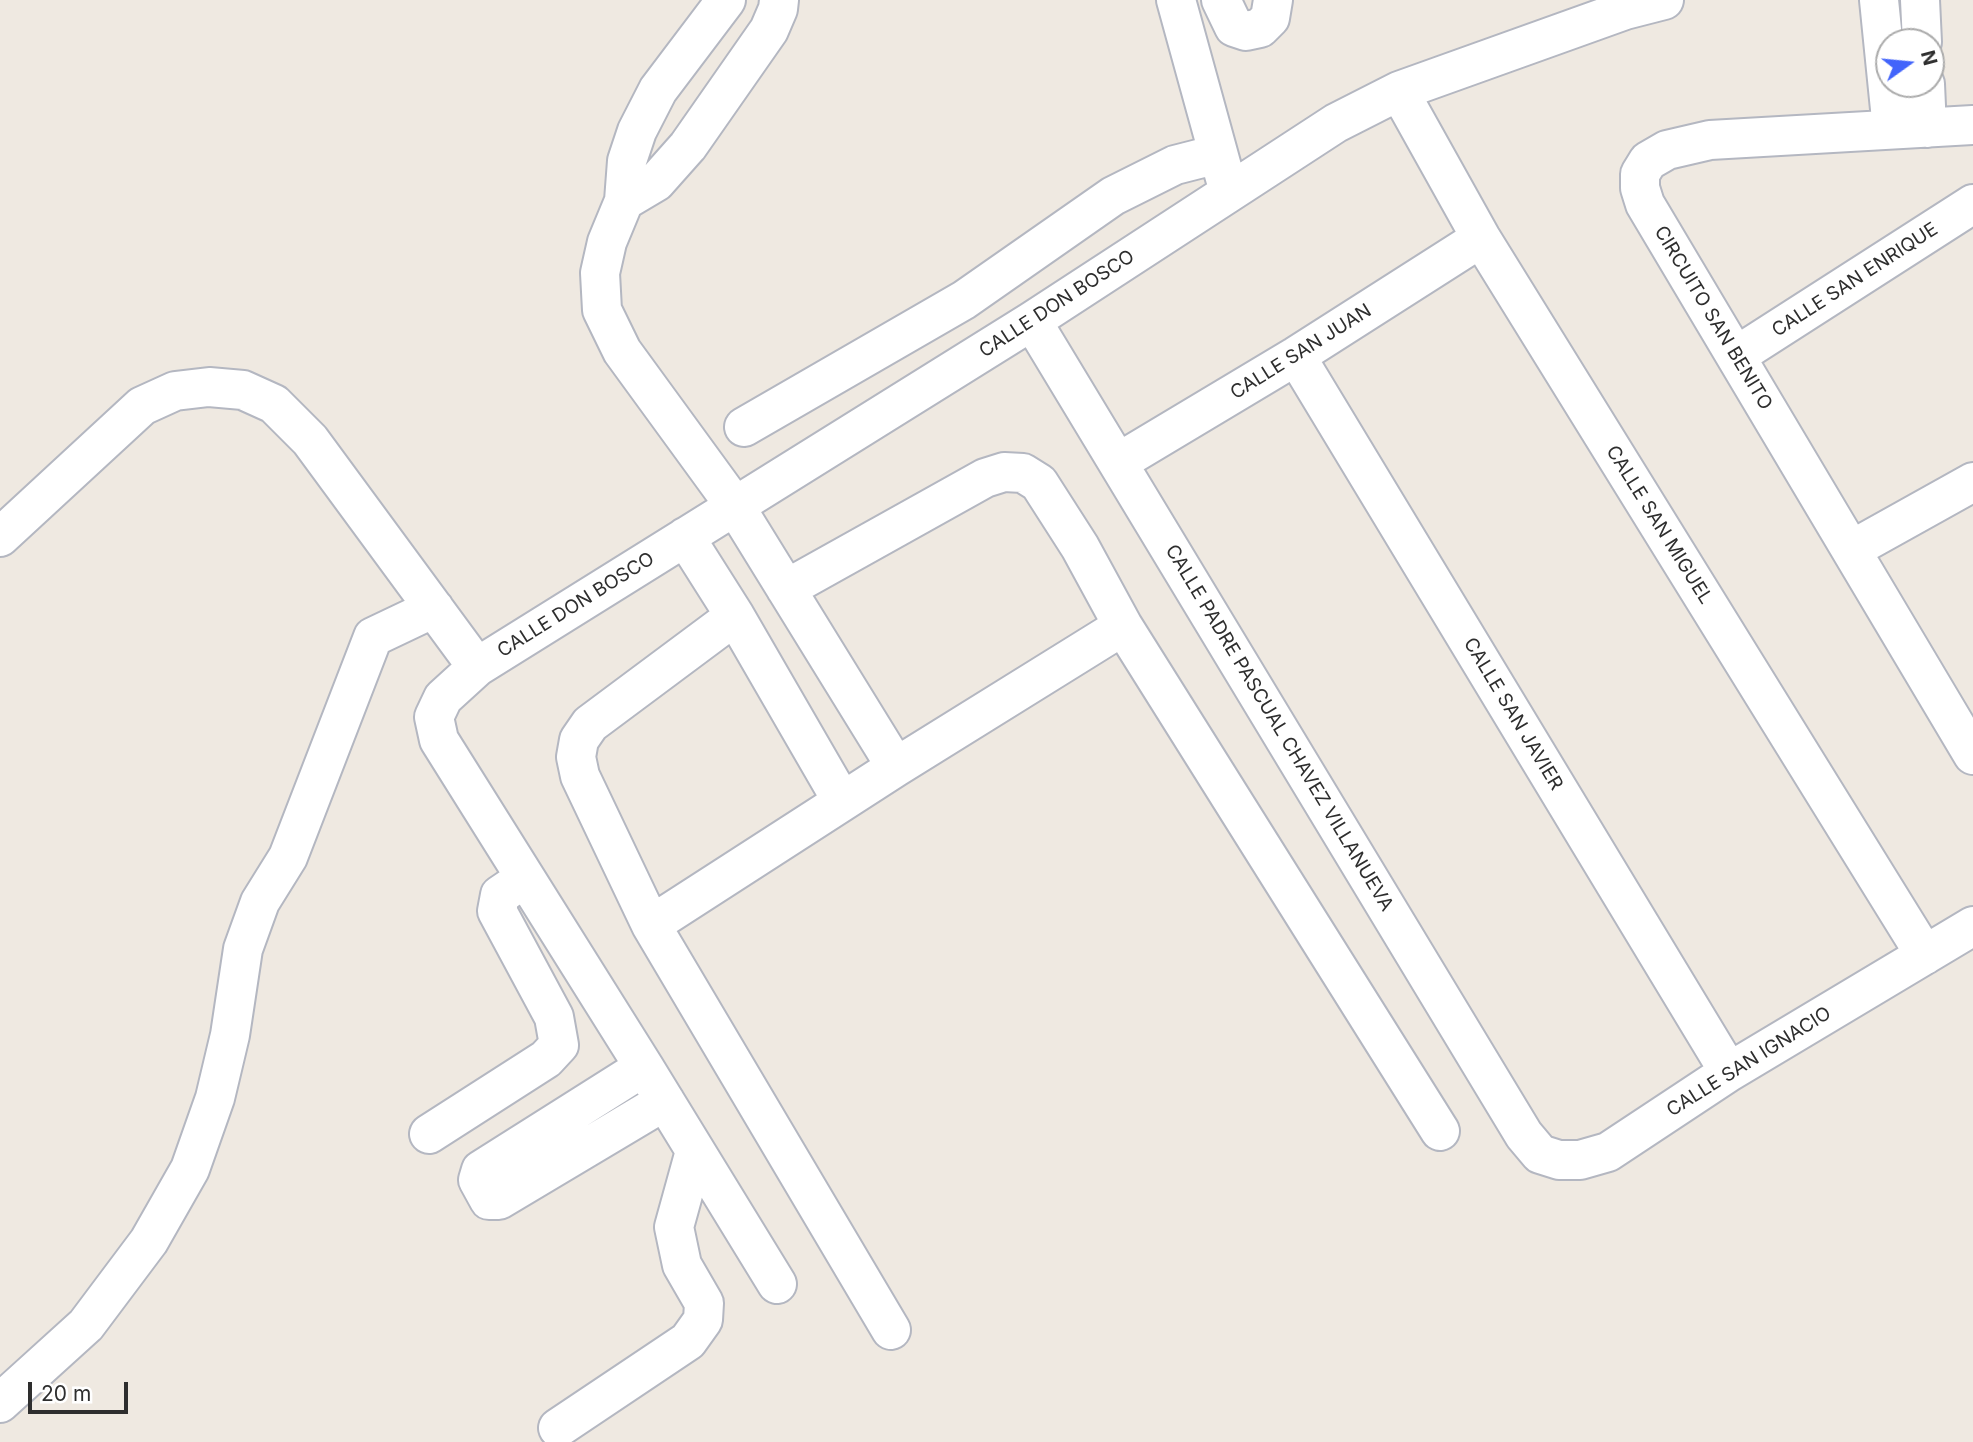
<!DOCTYPE html>
<style>
body{margin:0}
#map{position:relative;width:1973px;height:1442px;overflow:hidden;background:#efe9e1;font-family:Inter,sans-serif}
canvas{display:block}
.north{position:absolute;left:1875px;top:28px;width:70px;height:70px;box-sizing:border-box;background:#fff;border:2px solid #ababab;border-radius:50%;rotate:75deg;font-size:19px;font-weight:700;line-height:28px;text-align:center;color:#2e2e2e}
.north::after{content:'';display:block;margin:auto;width:24px;height:32px;background:#4264fb;clip-path:polygon(50% 0,100% 100%,50% 72%,0 100%)}
.scale{position:absolute;left:28px;top:1382px;width:100px;height:32px;box-sizing:border-box;border:4px solid #2e2e2e;border-top:0;padding-left:9px;font-size:21px;line-height:24px;white-space:nowrap;color:#2e2e2e;-webkit-text-stroke:5px #fff;paint-order:stroke}
</style>
<div id="map">
<canvas width="1973" height="1442"></canvas>
<div class="north">N</div>
<div class="scale">20 m</div>
</div>
<script>
const g = document.querySelector('canvas').getContext('2d');
g.lineJoin = 'round';
function poly(rows) {
  const path = new Path2D();
  for (const r of rows) {
    path.moveTo(r[0], r[1]);
    for (let i = 2; i < r.length; i += 2) path.lineTo(r[i], r[i + 1]);
  }
  return path;
}
function trace(path, color, width, dash) {
  g.strokeStyle = color;
  g.lineWidth = width;
  g.lineCap = dash ? 'butt' : 'round';
  g.setLineDash(dash || []);
  g.stroke(path);
}
function write(font, color, halo, rows, align = 'center') {
  g.font = font + ' Inter,sans-serif';
  g.lineWidth = 5;
  g.setLineDash([]);
  g.textBaseline = 'middle';
  g.strokeStyle = halo;
  g.fillStyle = color;
  for (const [text, x, y, turn = 0] of rows) {
    g.save();
    g.translate(x, y);
    g.rotate((+turn || 0) * Math.PI / 180);
    g.textAlign = isNaN(turn) ? turn : align;
    if (halo) g.strokeText(text, 0, 0);
    g.fillText(text, 0, 0);
    g.restore();
  }
}
const minor = poly([
 [726,0,658,90,637,131,627,161,624,201,607,242,600,273,602,310,622,351,735,506,896,767],
 [1176,0,1225,178],
 [1221,0,1234,27,1246,31,1260,28,1270,18,1273,0],
 [1879,0,1892,129],
 [1920,0,1922,42],
 [1925,84,1927,128],
 [1399,91,1481,238,1925,955],
 [1973,125,1710,140,1667,150,1648,161,1640,174,1640,188,1645,204,1973,755],
 [624,201,656,182,688,146,769,30,778,9,779,0],
 [1032,321,1524,1135,1540,1154,1559,1160,1580,1160,1608,1152,1729,1072,1973,926],
 [1296,356,1729,1072],
 [1736,356,1973,204],
 [744,427,964,300,1113,196,1175,165,1218,154],
 [1119,462,1296,356,1481,238],
 [0,537,142,406,175,391,209,387,243,390,274,404,310,440,477,667],
 [685,537,735,616,842,801],
 [1851,550,1973,482],
 [735,616,590,724,579,740,576,757,580,776,651,925,891,1330],
 [1123,626,1440,1131],
 [651,925,896,767,1123,626,1080,547,1039,483,1023,473,1004,472,985,478,786,589],
 [644,1067,481,1170,478,1180,489,1200,499,1200,665,1101],
 [429,1134,546,1059,559,1045,554,1017,497,911,500,895,525,878],
 [777,1284,644,1067,439,740,434,717,443,698,477,667,1032,321,1336,123,1399,91,1625,10,1664,0],
 [0,1403,86,1325,149,1241,190,1169,215,1098,230,1035,243,949,260,902,288,857,373,637,434,608],
 [558,1428,688,1341,703,1320,704,1303,682,1265,674,1227,695,1151]
]);
trace(minor, '#b4b7c1', 42);
trace(minor, '#fff', 38);
write('19px', '#2e2e2e', '#fff', [
 ["CALLE SAN ENRIQUE",1855,280,-33],
 ["CALLE DON BOSCO",1057,304,-33],
 ["CIRCUITO SAN BENITO",1713,318,59],
 ["CALLE SAN JUAN",1301,352,-32],
 ["CALLE SAN MIGUEL",1659,525,58],
 ["CALLE DON BOSCO",576,605,-32],
 ["CALLE SAN JAVIER",1513,714,59],
 ["CALLE PADRE PASCUAL CHAVEZ VILLANUEVA",1279,728,59],
 ["CALLE SAN IGNACIO",1749,1062,-32]
]);
</script>
